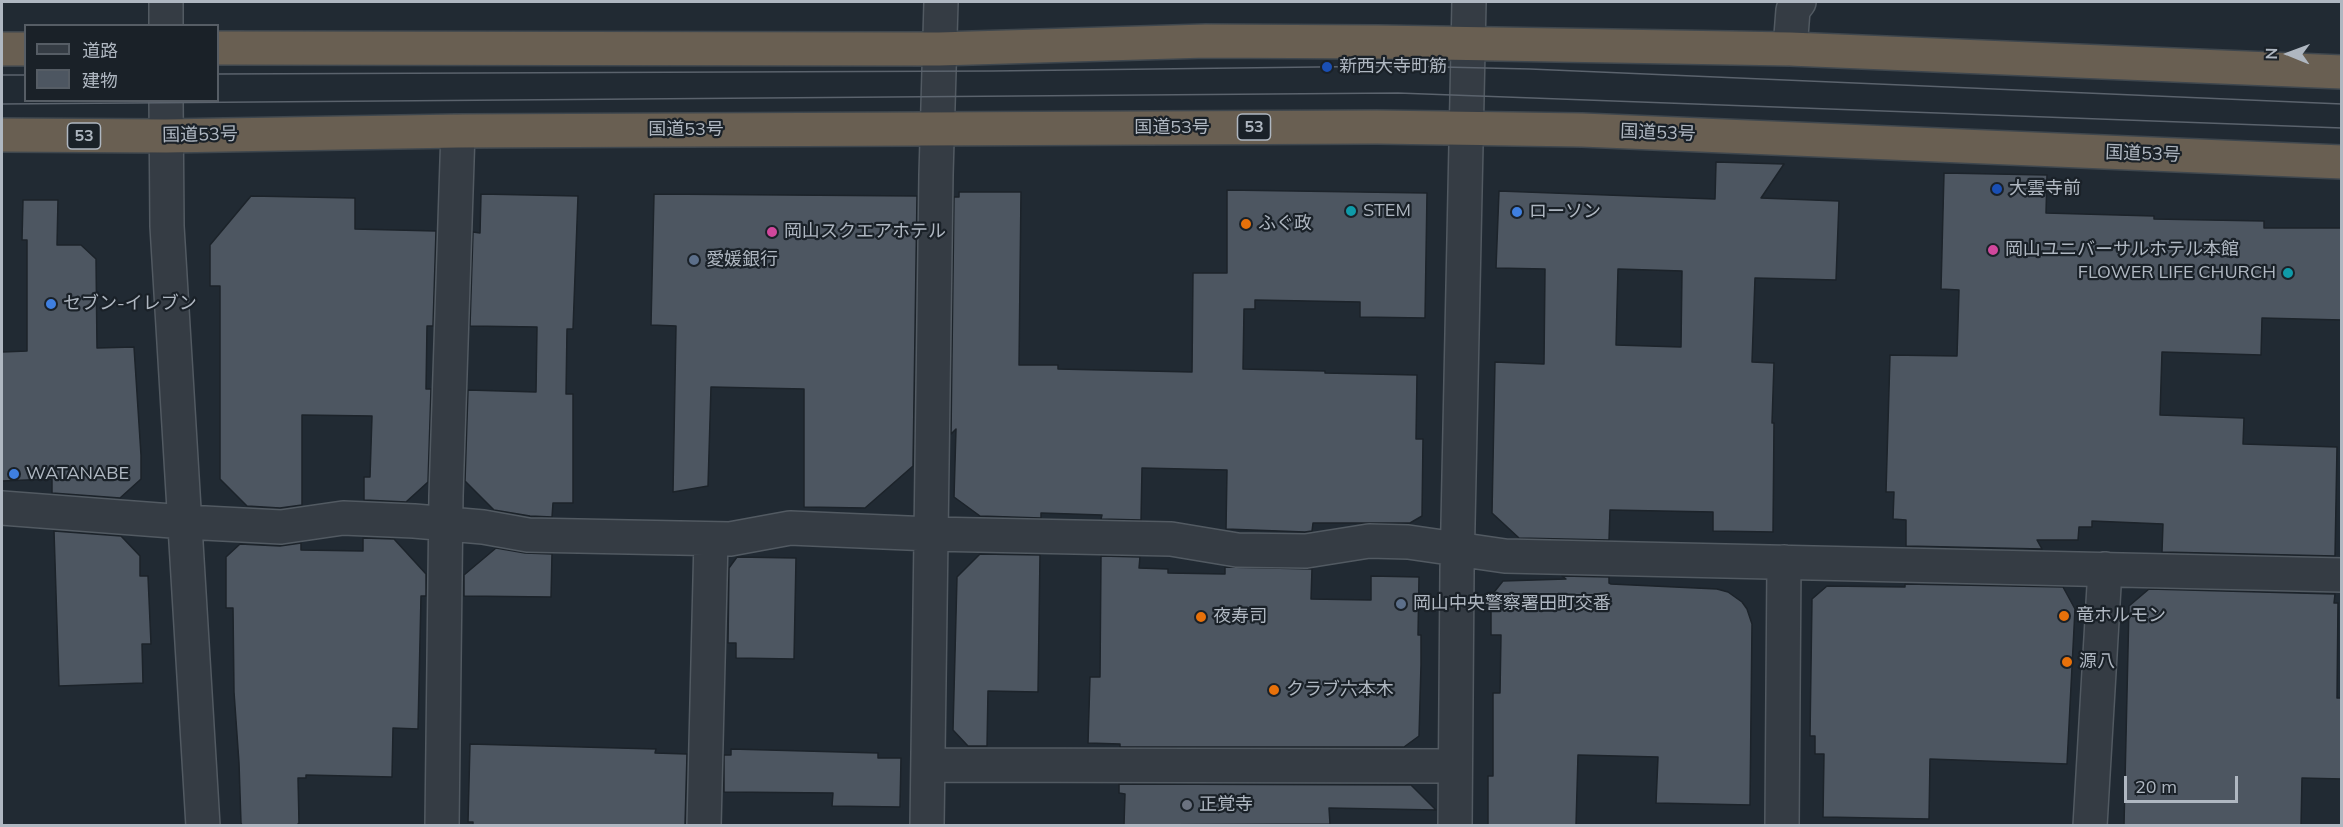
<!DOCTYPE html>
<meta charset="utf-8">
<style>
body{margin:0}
#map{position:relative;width:2343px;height:827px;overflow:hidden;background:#212a33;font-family:Mulish,"Noto Sans JP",sans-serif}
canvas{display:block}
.frame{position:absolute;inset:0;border:3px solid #afb7c1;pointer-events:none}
.legend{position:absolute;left:24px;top:24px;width:195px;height:78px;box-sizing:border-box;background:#1a2128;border:2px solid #565d65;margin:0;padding:8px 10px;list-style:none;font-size:18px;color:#afb7c1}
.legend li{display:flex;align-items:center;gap:12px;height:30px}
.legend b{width:30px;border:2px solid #565d65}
.north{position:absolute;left:2259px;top:24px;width:60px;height:60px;-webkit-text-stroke:4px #1a2128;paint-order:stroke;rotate:271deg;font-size:16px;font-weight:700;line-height:24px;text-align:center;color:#afb7c1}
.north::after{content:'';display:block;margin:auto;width:21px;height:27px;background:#afb7c1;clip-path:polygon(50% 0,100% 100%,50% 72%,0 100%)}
.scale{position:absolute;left:2124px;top:776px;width:114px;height:27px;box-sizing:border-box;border:3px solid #afb7c1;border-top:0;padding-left:8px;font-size:18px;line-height:21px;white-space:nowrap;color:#afb7c1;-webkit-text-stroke:4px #1a2128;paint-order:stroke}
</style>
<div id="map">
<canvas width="2343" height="827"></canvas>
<div class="frame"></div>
<ul class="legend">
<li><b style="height:8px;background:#353c44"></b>道路</li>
<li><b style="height:16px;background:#4d5661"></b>建物</li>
</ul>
<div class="north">N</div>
<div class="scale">20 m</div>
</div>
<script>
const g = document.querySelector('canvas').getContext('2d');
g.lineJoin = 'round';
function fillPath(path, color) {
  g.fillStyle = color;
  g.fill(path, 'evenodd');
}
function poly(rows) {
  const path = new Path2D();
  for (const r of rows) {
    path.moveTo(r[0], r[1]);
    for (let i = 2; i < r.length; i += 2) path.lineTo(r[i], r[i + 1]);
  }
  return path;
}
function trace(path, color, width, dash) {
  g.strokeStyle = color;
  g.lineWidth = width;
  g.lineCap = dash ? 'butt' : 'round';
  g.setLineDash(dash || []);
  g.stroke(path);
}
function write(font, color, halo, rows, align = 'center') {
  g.font = font + ' Mulish,"Noto Sans JP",sans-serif';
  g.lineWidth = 4.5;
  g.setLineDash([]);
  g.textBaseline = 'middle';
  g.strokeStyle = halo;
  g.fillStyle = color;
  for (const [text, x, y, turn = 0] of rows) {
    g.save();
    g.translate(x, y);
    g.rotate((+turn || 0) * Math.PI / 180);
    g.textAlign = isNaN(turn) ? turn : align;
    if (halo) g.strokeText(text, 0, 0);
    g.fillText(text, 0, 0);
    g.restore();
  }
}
const building = poly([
 [1716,162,1784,164,1761,198,1839,201,1836,280,1755,278,1752,362,1774,363,1772,423,1774,423,1773,532,1713,531,1713,512,1610,510,1609,540,1519,538,1492,513,1495,362,1544,364,1545,269,1496,268,1499,191,1715,199,1716,162],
 [1618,269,1682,271,1681,347,1616,345,1618,269],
 [1944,173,2047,175,2046,213,2154,216,2154,219,2264,221,2264,228,2342,228,2342,320,2262,318,2261,355,2162,352,2160,415,2244,418,2243,444,2337,447,2335,556,2162,552,2163,524,2092,521,2092,527,2079,527,2078,540,2037,540,2042,549,1906,546,1906,520,1893,519,1894,492,1886,492,1890,355,1957,356,1959,290,1941,289,1944,173],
 [1227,190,1427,193,1425,318,1360,317,1360,302,1255,300,1255,309,1244,309,1243,369,1325,371,1325,373,1417,375,1416,439,1423,439,1422,516,1410,523,1313,523,1312,531,1305,532,1226,529,1227,470,1142,468,1141,520,1101,519,1102,515,1041,513,1041,518,980,516,954,497,956,429,951,434,954,197,959,197,959,192,1021,192,1019,365,1058,365,1058,369,1192,372,1193,273,1227,273,1227,190],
 [481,194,578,196,573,329,567,329,566,394,573,394,573,503,553,503,552,517,530,516,494,510,465,481,468,390,536,392,537,327,470,326,473,232,480,233,481,194],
 [654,194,917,196,913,466,865,508,804,507,804,389,711,387,708,486,673,492,676,326,651,325,654,194],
 [251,196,355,198,355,229,436,231,433,326,427,326,426,389,431,389,428,482,406,502,364,500,364,477,370,477,372,416,302,415,302,505,280,508,247,506,220,479,220,286,210,286,210,245,251,196],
 [23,200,58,200,57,245,81,245,96,259,97,348,134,347,141,455,141,479,120,498,52,493,52,479,2,481,2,352,27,351,27,240,22,240,23,200],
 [54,531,121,536,140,556,140,576,148,576,151,644,142,644,143,683,59,686,54,531],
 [363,538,394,539,426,574,426,596,421,596,418,729,393,728,392,777,306,775,306,778,298,778,299,823,297,825,242,825,241,823,239,763,234,692,233,608,226,608,226,557,240,544,280,546,301,543,301,550,363,551,363,538],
 [496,548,525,553,552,554,551,597,464,596,464,575,496,548],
 [980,554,1040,555,1038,692,988,691,987,746,968,746,953,730,957,577,980,554],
 [1101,556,1140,557,1139,568,1168,569,1168,573,1225,574,1225,567,1312,569,1311,599,1371,600,1371,576,1419,577,1418,635,1421,635,1421,665,1419,736,1404,747,1120,747,1120,744,1088,743,1090,677,1100,677,1101,556],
 [737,557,796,558,794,659,736,658,736,643,728,643,729,568,737,557],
 [1562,576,1609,577,1609,583,1611,584,1717,589,1728,592,1742,602,1747,609,1752,624,1750,805,1656,803,1658,757,1578,755,1576,825,1488,825,1488,776,1493,776,1493,693,1500,693,1501,635,1491,635,1491,596,1503,581,1566,579,1562,576],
 [1905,584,2063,587,2075,609,2067,764,1930,759,1929,819,1823,817,1824,754,1815,754,1815,736,1810,736,1812,599,1827,586,1905,587,1905,584],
 [2149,589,2335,594,2334,603,2338,603,2337,698,2342,698,2342,779,2302,778,2301,825,2124,825,2129,606,2149,589],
 [470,744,656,749,655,753,687,754,685,825,473,825,473,822,468,822,470,744],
 [731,749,878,753,878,758,901,758,900,807,832,806,833,793,724,792,724,755,731,755,731,749],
 [1119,784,1411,785,1436,810,1329,808,1330,824,1124,825,1125,794,1119,793,1119,784]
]);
fillPath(building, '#4d5661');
trace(building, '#1c232a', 1.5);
const minor = poly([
 [166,26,166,2],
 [1790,49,1793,10,1799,2],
 [166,100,167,226,203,826],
 [2,508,185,522,281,527,343,518,414,521,483,527,528,535,730,539,790,528,931,534,1171,539,1237,550,1306,551,1369,541,1408,542,1505,556,2342,575],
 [928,765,1455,766],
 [442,826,446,496,458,131],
 [704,826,711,539],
 [927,826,936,175,941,2],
 [1455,826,1457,571,1469,2],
 [1782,826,1784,562],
 [2090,826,2105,569]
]);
const highway = poly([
 [218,48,939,49,1206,41,1379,42,1790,49,2342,72],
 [2,49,26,49],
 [2,135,166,136,458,131,1377,127,1582,130,2342,162]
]);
trace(minor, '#525a62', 36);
trace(highway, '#3f474e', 36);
trace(minor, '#353c44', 33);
trace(highway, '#695f52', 33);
trace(poly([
 [218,74,992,71,1398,66,1530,69,2342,104],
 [2,75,26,75],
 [2,104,1398,93,2342,128]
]), '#5b636d', 1.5);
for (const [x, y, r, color] of [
 [1327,67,6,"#1a4fb4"],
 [1997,189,6,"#1a4fb4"],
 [1351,211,6,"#0f9aa8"],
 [1517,212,6,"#3f7fe0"],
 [1246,224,6,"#e8710a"],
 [772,232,6,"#d1479c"],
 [1993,250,6,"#d1479c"],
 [694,260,6,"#5c6f8a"],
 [2288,273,6,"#0f9aa8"],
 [51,304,6,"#3f7fe0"],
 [14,474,6,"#3f7fe0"],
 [1401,604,6,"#5c6f8a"],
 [2064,616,6,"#e8710a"],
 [1201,617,6,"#e8710a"],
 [2067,662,6,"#e8710a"],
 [1274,690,6,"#e8710a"],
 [1187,805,6,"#6b7280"]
]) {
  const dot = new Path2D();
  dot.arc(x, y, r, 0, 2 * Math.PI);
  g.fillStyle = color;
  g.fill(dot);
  trace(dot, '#1a2128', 2);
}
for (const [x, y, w] of [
 [1254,127,33],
 [84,136,33]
]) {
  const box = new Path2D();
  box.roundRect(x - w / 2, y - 13, w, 26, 4.5);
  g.fillStyle = '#1a2128';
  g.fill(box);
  trace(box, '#afb7c1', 1.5);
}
write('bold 16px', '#afb7c1', null, [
 ["53",1254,127],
 ["53",84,136]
]);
write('18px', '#afb7c1', '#1a2128', [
 ["新西大寺町筋",1339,67],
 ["大雲寺前",2009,189],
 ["STEM",1363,211],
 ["ローソン",1529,212],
 ["ふぐ政",1258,224],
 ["岡山スクエアホテル",784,232],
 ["岡山ユニバーサルホテル本館",2005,250],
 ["愛媛銀行",706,260],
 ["FLOWER LIFE CHURCH",2276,273,"right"],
 ["セブン-イレブン",63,304],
 ["WATANABE",26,474],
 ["岡山中央警察署田町交番",1413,604],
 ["竜ホルモン",2076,616],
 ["夜寿司",1213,617],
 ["源八",2079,662],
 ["クラブ六本木",1286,690],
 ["正覚寺",1199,805]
], 'left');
write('18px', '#afb7c1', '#1a2128', [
 ["国道53号",1172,128],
 ["国道53号",686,130],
 ["国道53号",1658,133,2],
 ["国道53号",200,135,-1],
 ["国道53号",2143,154,2]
]);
</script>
